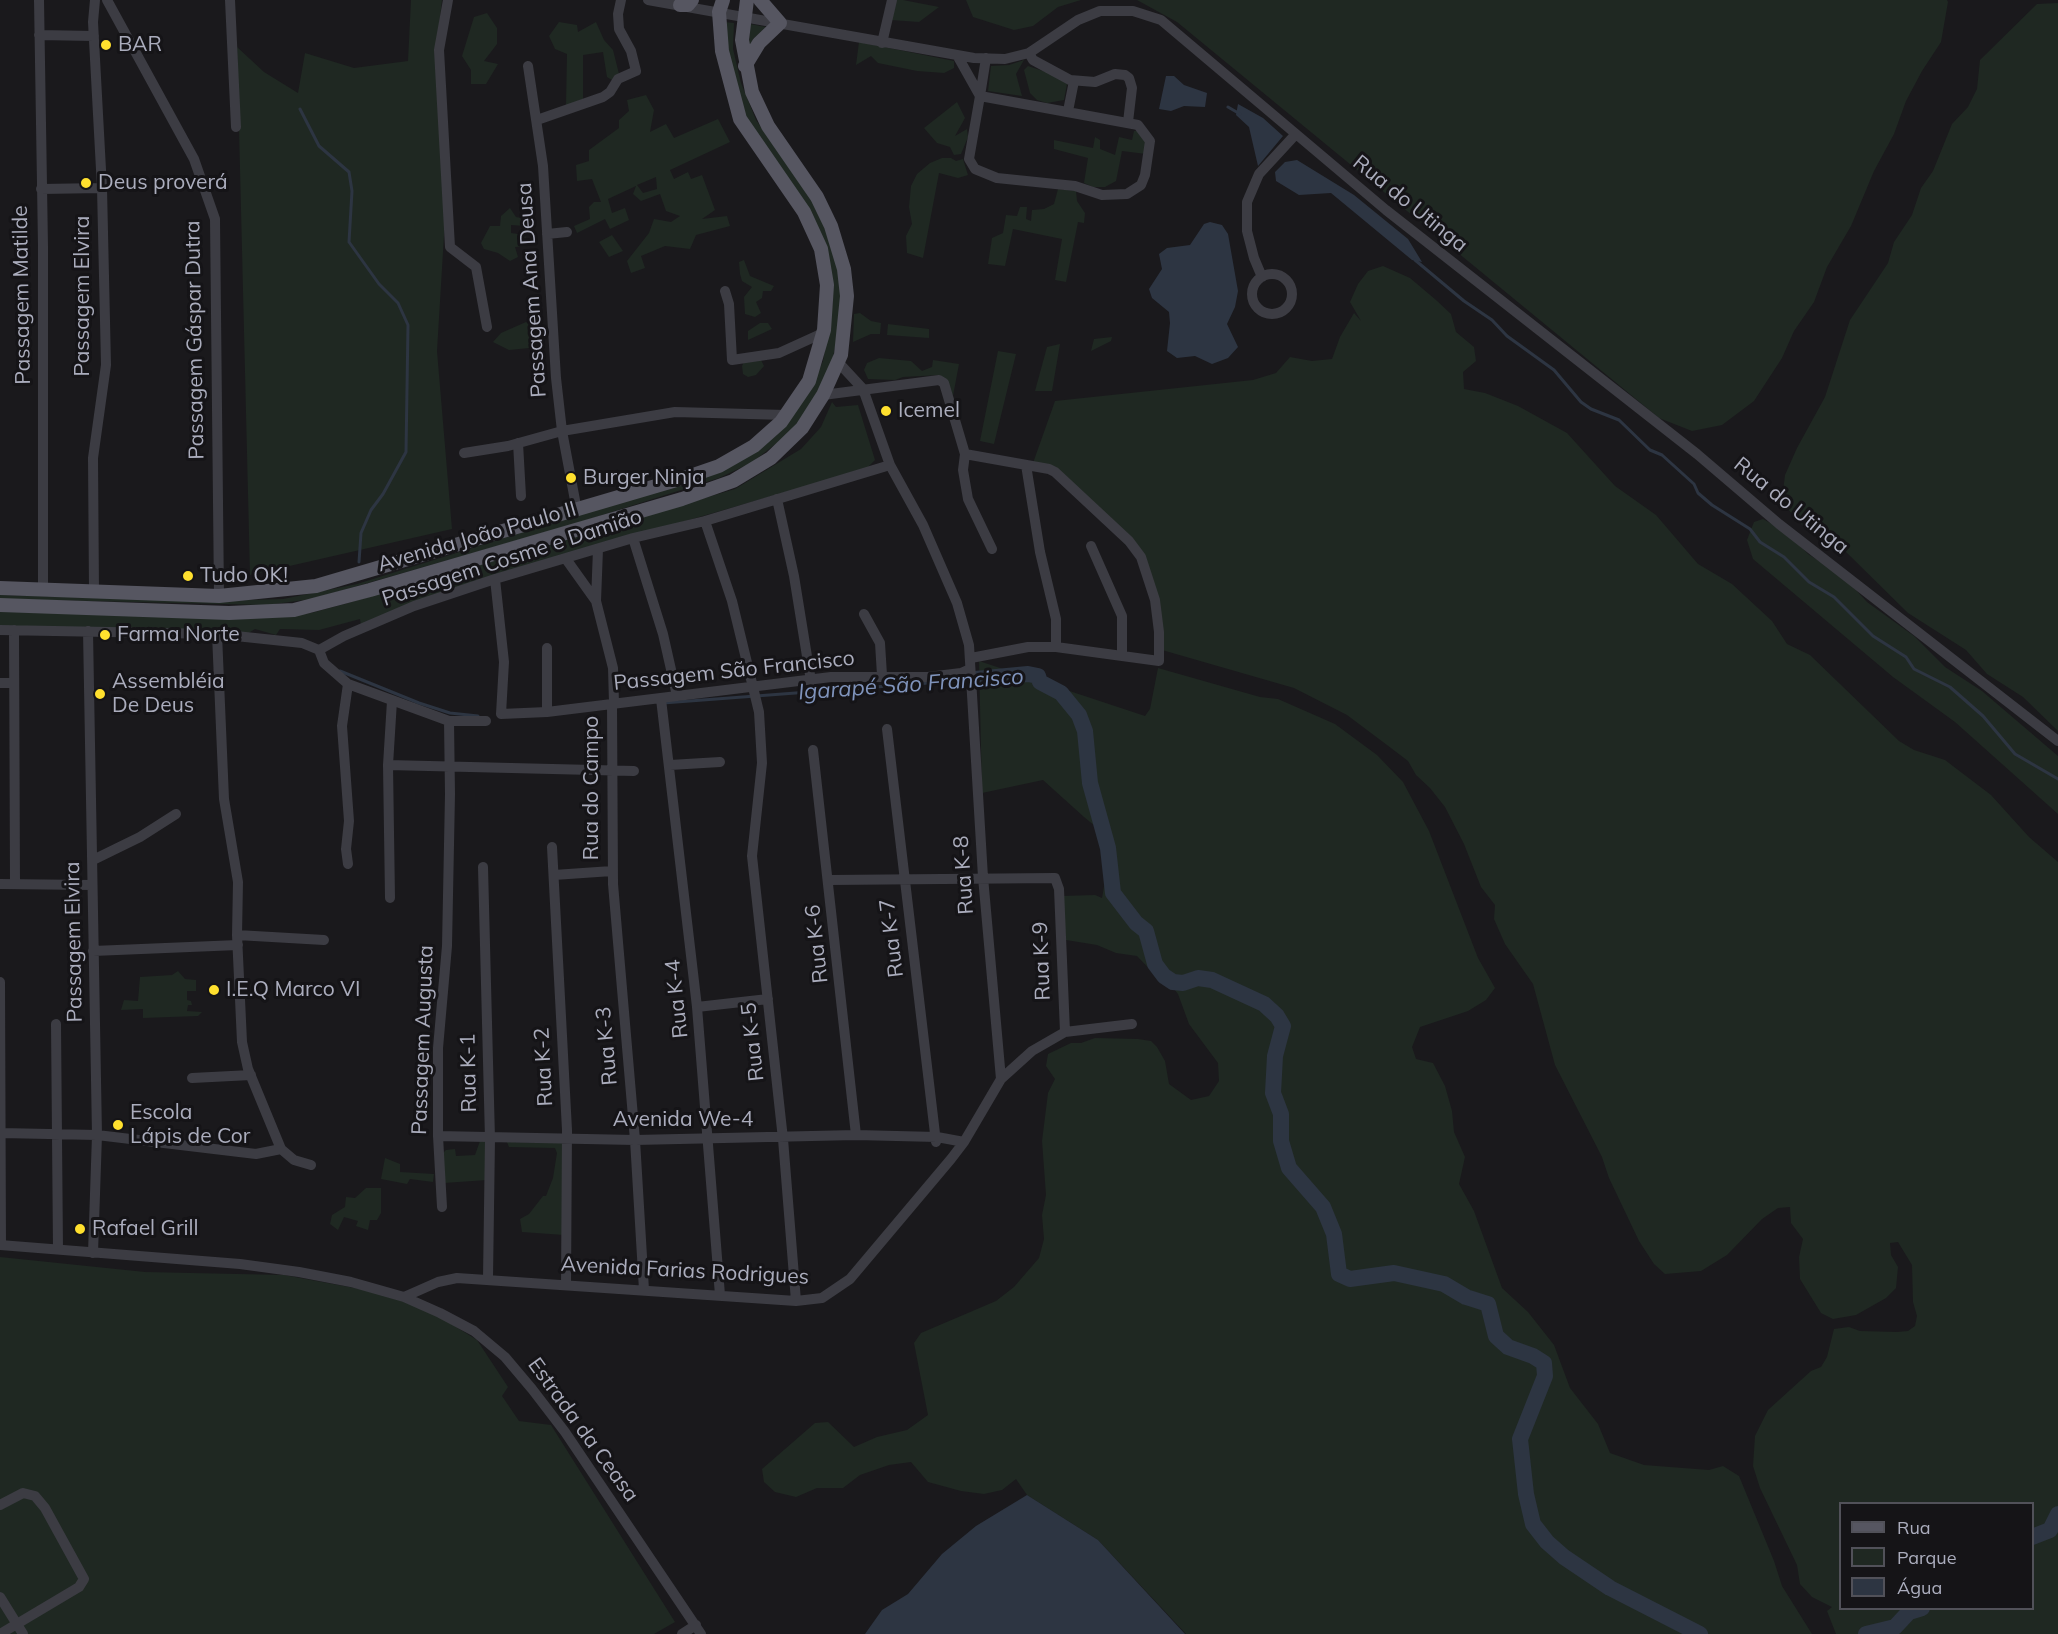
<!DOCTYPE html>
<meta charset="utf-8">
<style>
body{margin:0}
#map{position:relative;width:2058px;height:1634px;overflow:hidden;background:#1a191c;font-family:Mulish,sans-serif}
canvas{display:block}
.legend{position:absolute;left:1839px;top:1502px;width:195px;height:108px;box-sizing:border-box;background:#151417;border:2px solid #515159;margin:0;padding:8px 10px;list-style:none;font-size:18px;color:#abadbd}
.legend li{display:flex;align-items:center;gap:12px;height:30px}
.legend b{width:30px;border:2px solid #515159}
</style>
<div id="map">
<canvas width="2058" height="1634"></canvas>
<ul class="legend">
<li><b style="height:8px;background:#565661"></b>Rua</li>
<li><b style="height:16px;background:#1f2822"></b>Parque</li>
<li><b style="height:16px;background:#2d3542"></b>Água</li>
</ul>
</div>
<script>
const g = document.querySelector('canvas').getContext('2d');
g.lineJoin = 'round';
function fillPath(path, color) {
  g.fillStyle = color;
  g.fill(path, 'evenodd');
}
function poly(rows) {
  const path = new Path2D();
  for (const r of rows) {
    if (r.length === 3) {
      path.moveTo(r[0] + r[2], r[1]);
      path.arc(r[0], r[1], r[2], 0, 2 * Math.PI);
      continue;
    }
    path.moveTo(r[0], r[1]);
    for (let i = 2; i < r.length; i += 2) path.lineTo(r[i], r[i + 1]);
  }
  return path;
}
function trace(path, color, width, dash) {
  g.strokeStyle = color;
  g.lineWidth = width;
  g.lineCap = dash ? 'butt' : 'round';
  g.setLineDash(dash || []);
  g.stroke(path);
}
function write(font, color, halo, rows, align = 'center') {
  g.font = font + ' Mulish,sans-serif';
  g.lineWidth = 6;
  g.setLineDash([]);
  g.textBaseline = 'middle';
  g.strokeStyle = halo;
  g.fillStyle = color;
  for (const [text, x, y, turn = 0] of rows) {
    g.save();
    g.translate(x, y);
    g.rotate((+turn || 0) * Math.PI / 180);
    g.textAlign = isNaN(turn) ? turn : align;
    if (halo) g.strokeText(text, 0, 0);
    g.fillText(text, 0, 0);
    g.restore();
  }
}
fillPath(poly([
 [411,0,442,0,436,52,445,219,437,351,452,529,250,575,237,47,264,72,298,93,305,53,354,68,408,61],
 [895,0,903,0,939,7,919,22,891,20],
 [966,0,1081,0,1058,7,1033,26,1014,30,973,17],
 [1137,0,1947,0,1948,2,1941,42,1922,71,1906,101,1894,134,1874,171,1851,226,1827,267,1814,302,1794,331,1782,358,1754,401,1722,425,1692,431,1659,418,1177,22],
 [2058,3,2058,731,2023,697,1987,674,1966,650,1908,613,1845,551,1803,526,1786,507,1783,491,1785,475,1797,448,1825,397,1850,320,1888,263,1894,242,1912,215,1921,188,1933,171,1952,124,1968,107,1977,89,1980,60,2037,4],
 [487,13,497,28,497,44,484,61,498,64,486,84,471,84,471,70,462,56,474,17],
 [559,22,577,25,578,32,596,22,604,40,613,50,619,74,612,80,607,77,603,52,583,55,583,99,566,106,567,54,555,49,549,36],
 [724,22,734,23,733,49,741,83,756,120,815,205,836,252,843,309,831,367,804,416,786,436,751,463,719,478,574,524,312,599,267,605,0,599,0,595,210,601,283,599,357,584,719,471,813,384,823,361,833,301,826,252,754,134,736,97],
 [750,24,766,27,753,39,749,48],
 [859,42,954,61,954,68,944,73,917,71,878,63,871,56,856,65],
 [1024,60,1016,74,1022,96,988,91,991,66,1009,65],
 [1028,66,1049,73,1067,84,1064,100,1047,103,1037,100,1030,93,1024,70],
 [646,95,654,110,650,132,666,124,674,138,718,119,730,142,670,170,674,179,688,172,691,179,702,175,715,210,702,219,727,216,730,226,696,235,690,249,665,246,641,256,645,268,631,273,627,261,649,233,654,219,671,222,680,216,666,211,660,194,641,201,633,194,636,186,608,199,612,213,625,208,629,220,610,229,605,219,577,233,574,226,590,219,589,207,594,202,601,202,592,179,577,181,576,165,589,161,589,150,619,128,619,120,629,111,627,100],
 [656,177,657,189,643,193,637,185],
 [957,102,965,118,955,136,967,129,968,137,961,154,954,155,950,147,937,143,924,128],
 [1134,131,1140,131,1147,139,1146,154,1122,151,1116,181,1105,187,1093,187,1084,183,1088,158,1054,149,1054,140,1093,148,1095,137,1100,140,1100,149,1115,155,1119,137,1132,140],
 [942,158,951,158,956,161,963,159,968,175,958,178,939,173,923,258,907,253,906,236,912,224,909,207,911,186,917,174,930,163],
 [1058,189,1076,191,1077,201,1085,213,1084,223,1078,222,1066,282,1055,280,1062,239,1013,229,1005,266,988,264,992,238,1003,233,1006,215,1017,216,1020,207,1027,207,1026,219,1031,221,1032,210,1044,209,1054,204],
 [510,208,516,217,526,219,525,226,511,225,511,233,525,235,527,246,515,247,518,257,510,261,498,253,484,249,481,243,490,226,500,226,501,216],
 [612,235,623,251,609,257,599,242],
 [744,260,750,276,774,286,771,291,763,291,762,298,756,302,761,313,755,317,745,314,744,297,752,287,742,281,740,274,739,262],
 [1383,266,1410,278,1436,300,1451,314,1456,332,1474,347,1476,361,1463,372,1464,389,1485,393,1518,406,1567,433,1615,486,1656,515,1698,564,1732,584,1772,621,1787,644,1810,655,1899,741,1914,750,1945,760,1991,795,2029,837,2058,862,2058,1634,1836,1634,1827,1611,1832,1607,1812,1597,1800,1584,1797,1565,1760,1488,1753,1466,1755,1436,1768,1410,1811,1371,1821,1367,1827,1357,1834,1329,1849,1327,1860,1331,1897,1332,1908,1331,1915,1326,1917,1316,1913,1302,1912,1265,1898,1242,1890,1243,1891,1255,1898,1267,1896,1288,1886,1298,1856,1315,1833,1319,1821,1313,1800,1279,1799,1257,1803,1239,1791,1223,1790,1207,1778,1208,1762,1219,1727,1255,1701,1271,1665,1274,1654,1264,1639,1241,1609,1178,1602,1157,1555,1065,1533,984,1505,944,1494,919,1495,905,1481,887,1464,844,1445,807,1430,788,1416,775,1408,761,1387,745,1347,715,1294,688,1162,650,1145,566,1058,471,1033,463,1055,401,1253,380,1276,373,1290,357,1312,361,1332,359,1340,337,1354,313,1361,321,1350,302,1358,284,1368,271],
 [1840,1504,2032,1504,2032,1608,1840,1608],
 [860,313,871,321,881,323,880,334,871,334,853,342,854,314],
 [526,322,531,326,529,348,509,350,493,342,501,333],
 [760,323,768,323,772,329,748,340,748,331],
 [888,324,929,329,929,338,887,335],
 [1112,337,1111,341,1091,351,1094,339],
 [1060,344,1052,391,1035,391,1047,347],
 [998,351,1016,354,994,444,980,441],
 [879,358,911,361,922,371,932,367,933,360,959,364,953,396,940,375,903,377,895,380,868,379,864,370,867,363],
 [745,360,761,360,764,366,756,375,748,377,743,374,742,366],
 [832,402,836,407,858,405,875,460,866,469,654,530,361,625,360,619,319,630,280,629,276,635,255,629,247,634,0,627,0,611,266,617,311,613,348,603,735,489,801,449,821,427],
 [1763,519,1788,533,1808,554,1843,576,1867,602,1914,636,1945,667,1982,691,2058,756,2058,814,1955,722,1893,677,1753,559,1747,540,1754,522],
 [979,661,1145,716,1150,709,1158,668,1260,697,1278,699,1335,724,1377,755,1403,782,1429,831,1478,958,1495,988,1486,1000,1468,1011,1420,1027,1412,1047,1416,1059,1433,1063,1445,1086,1452,1111,1454,1132,1465,1157,1459,1184,1474,1211,1502,1288,1528,1312,1554,1345,1570,1388,1598,1424,1610,1453,1644,1465,1709,1470,1723,1466,1739,1476,1774,1561,1782,1586,1812,1634,1186,1634,1098,1540,1027,1495,1016,1479,1002,1490,984,1494,961,1491,928,1482,911,1462,889,1465,860,1475,843,1488,817,1488,796,1497,775,1492,764,1482,762,1469,815,1423,828,1422,854,1447,877,1437,907,1430,928,1415,914,1343,921,1333,996,1301,1014,1287,1039,1258,1044,1239,1042,1215,1046,1195,1042,1141,1048,1093,1055,1079,1046,1066,1048,1054,1071,1043,1081,1043,1095,1038,1138,1039,1151,1041,1157,1047,1165,1061,1169,1084,1191,1100,1209,1096,1219,1081,1218,1063,1189,1024,1178,994,1170,984,1160,980,1137,956,1116,953,1097,945,1066,940,1061,896,1095,895,1102,898,1110,852,1104,826,1095,826,1084,817,1043,780,982,793],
 [178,971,185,979,196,980,196,991,187,991,187,1000,191,1001,192,1005,188,1005,187,1011,202,1012,198,1016,143,1018,143,1009,121,1010,124,1000,138,1001,140,977,172,975],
 [480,1141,487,1142,487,1180,444,1183,439,1157,446,1150,455,1149,456,1156,475,1155],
 [507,1142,562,1143,564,1235,522,1232,520,1219,529,1214,543,1196,546,1196,553,1178,557,1153,555,1148,509,1147],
 [385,1158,400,1164,400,1172,434,1174,433,1182,410,1179,407,1184,381,1179],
 [366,1188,381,1188,381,1213,377,1220,370,1220,368,1230,356,1226,358,1221,344,1217,338,1230,330,1224,332,1215,345,1207,346,1197,355,1198],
 [0,1257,145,1272,284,1275,382,1293,437,1315,477,1340,508,1387,502,1396,519,1421,551,1425,675,1622,654,1634,0,1634]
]), '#1f2822');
fillPath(poly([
 [1166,76,1174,76,1184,85,1207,93,1205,107,1184,106,1171,111,1159,109],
 [1238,104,1263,118,1283,136,1258,166,1249,127,1236,115],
 [1297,160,1354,195,1408,239,1422,262,1412,260,1331,193,1299,195,1276,181,1275,172,1285,162],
 [1210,222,1222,225,1228,234,1238,291,1235,307,1227,324,1238,347,1228,358,1212,364,1195,356,1177,358,1167,351,1170,323,1169,312,1152,298,1149,289,1162,269,1159,254,1167,248,1190,245,1204,224],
 [1027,1495,1098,1540,1185,1634,865,1634,882,1610,908,1594,942,1554,976,1526]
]), '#2d3542');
trace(poly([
 [1228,107,1240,114],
 [300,109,319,146,349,172,352,191,349,242,379,284,398,303,408,325,406,452,383,494,371,510,361,533,359,562],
 [1415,260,1464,301,1492,320,1507,336,1554,370,1581,402,1591,409,1619,420,1650,450,1662,455,1694,484,1698,493,1712,505,1750,529,1760,542,1784,557,1809,582,1834,597,1873,636,1906,657,1914,669,1950,687,1983,716,2015,754,2058,779],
 [340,671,419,703,450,713,478,716],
 [663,703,968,680]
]), '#2d3542', 3);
trace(poly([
 [975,679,1028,674,1038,676,1040,682,1061,693,1079,715,1085,731,1090,783,1108,848,1113,893,1136,923,1146,931,1155,964,1164,976,1173,982,1183,983,1198,978,1212,980,1264,1004,1277,1016,1283,1026,1275,1056,1273,1093,1281,1114,1281,1141,1289,1168,1323,1207,1334,1234,1339,1274,1350,1279,1394,1273,1444,1284,1466,1297,1488,1304,1496,1336,1508,1347,1533,1356,1544,1363,1545,1376,1520,1439,1526,1494,1533,1524,1547,1542,1564,1557,1610,1588,1700,1634],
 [2032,1537,2050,1530,2058,1514],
 [1866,1634,1895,1627,1909,1612,1922,1608]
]), '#2d3542', 16);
trace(poly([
 [39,0,43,246,43,590],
 [107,0,194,159,215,219,219,596],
 [230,0,236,127],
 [448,0,439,50,450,247,476,267,487,327],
 [648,0,974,58,1005,59,1029,53,1078,20,1100,11,1133,11,1161,20,1386,210,1697,454,1779,524,2058,741],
 [39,35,94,36],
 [882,43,892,0],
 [1029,53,1033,60,1070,80,1095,82,1115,74,1125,75,1129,78,1132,88,1128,122],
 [957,55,980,96,1138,125,1150,141,1145,175,1141,185,1127,194,1102,195,1075,186,997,178,975,169,969,159,980,96,986,58],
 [528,66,543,166,556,378,562,431,577,511],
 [1068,111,1074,81],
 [537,120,603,97,610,92,618,79,636,71,631,51,619,29,618,14,621,0],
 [41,189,102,188],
 [547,234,567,232],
 [1272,294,20],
 [1262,277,1254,258,1247,231,1247,202,1259,174,1295,135],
 [725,291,729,304,732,360,779,353,823,333],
 [838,362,863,389,890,465,923,525,957,603,969,645,983,877,1001,1079],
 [823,395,939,380,944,383,965,454,1049,469,1055,472,1129,541,1141,557,1155,600,1159,632,1159,661,1056,647,1028,647,971,658],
 [518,443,521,496],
 [464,453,508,446,562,431,675,412,786,415],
 [965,454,963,470,968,499,992,549],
 [1026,465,1040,552,1056,619,1056,647],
 [777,499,794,576,811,681],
 [705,521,732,601,759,712,762,763,752,856,783,1139,796,1301],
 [633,538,663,634,677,696],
 [1091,546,1122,616,1122,655],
 [598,549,596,601,613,668,614,703],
 [566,559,596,601],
 [495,579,504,662,501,714,547,712,831,677,928,677,961,673,970,669],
 [94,592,93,458,106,365,102,188,93,22,95,0],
 [864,614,880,643,882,675],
 [0,630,217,634,302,643,319,650,344,636,414,606,495,579,633,538,705,521,890,465],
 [14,630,15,884],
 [88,631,97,1135,93,1253],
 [217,634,224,799,238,882,237,935,242,1042,248,1069,281,1149,294,1160,311,1165],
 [319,650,324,663,348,684,449,721,486,721],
 [0,683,14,683],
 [348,684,342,726,349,821,346,849,348,864],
 [661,699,697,1007,720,1295],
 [612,704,613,884,635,1140,644,1290],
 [547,712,547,648],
 [887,729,936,1142],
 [813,750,856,1135],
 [388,765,634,771],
 [670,765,720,762],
 [552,847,567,1130,566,1285],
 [93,860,140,837,176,814],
 [483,867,490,1139,488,1278],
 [554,875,612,871],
 [830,880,1055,878,1059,889,1065,1032],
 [0,884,92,885],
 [390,898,388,765,392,701],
 [237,935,324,940],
 [93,951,238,945],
 [0,982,1,1245],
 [697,1007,768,999],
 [56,1024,58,1249],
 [192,1078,251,1075],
 [1,1133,97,1135,256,1154,281,1149],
 [438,1136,635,1140,856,1135,937,1137,964,1142],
 [442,1207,438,1136,438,1048,447,946,450,794,449,721],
 [0,1245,240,1264,299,1272,351,1282,404,1297,440,1313,474,1331,505,1357,532,1389,565,1432,701,1634],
 [404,1297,438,1282,457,1278,796,1301,822,1298,850,1279,951,1159,964,1142,1001,1079,1032,1051,1065,1032,1132,1024],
 [0,1505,23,1493,35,1496,45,1508,84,1579,79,1587,0,1634],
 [0,1597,23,1634],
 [682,1634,696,1625]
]), '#3c3c43', 10);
trace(poly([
 [680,5,688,5,692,0],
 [745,66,759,43,780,23,760,0],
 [0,588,219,596,316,586,690,476,719,466,754,446,781,422,809,381,824,330,827,285,821,249,804,212,740,119,722,51,719,12,723,0],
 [0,605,229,613,294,610,370,590,682,499,733,481,771,458,802,428,823,395,841,355,847,296,844,269,831,226,817,197,768,126,752,92,742,40,747,0]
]), '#565661', 14);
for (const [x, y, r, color] of [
 [106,45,6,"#ffe02e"],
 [86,183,6,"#ffe02e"],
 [886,411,6,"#ffe02e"],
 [571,478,6,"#ffe02e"],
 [188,576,6,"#ffe02e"],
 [105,635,6,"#ffe02e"],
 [100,694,6,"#ffe02e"],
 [214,990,6,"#ffe02e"],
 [118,1125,6,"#ffe02e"],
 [80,1229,6,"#ffe02e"]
]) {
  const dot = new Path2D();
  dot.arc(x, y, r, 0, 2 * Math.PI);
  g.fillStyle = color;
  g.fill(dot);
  trace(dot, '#151417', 2);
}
write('21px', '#abadbd', '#151417', [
 ["BAR",118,45],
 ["Deus proverá",98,183],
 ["Icemel",898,411],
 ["Burger Ninja",583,478],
 ["Tudo OK!",200,576],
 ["Farma Norte",117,635],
 ["Assembléia",112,682],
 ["De Deus",112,706],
 ["I.E.Q Marco VI",226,990],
 ["Escola",130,1113],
 ["Lápis de Cor",130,1137],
 ["Rafael Grill",92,1229]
], 'left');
write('21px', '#abadbd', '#151417', [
 ["Rua do Utinga",1410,204,39],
 ["Passagem Ana Deusa",532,290,-94],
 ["Passagem Matilde",22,295,-91],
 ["Passagem Elvira",83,296,-90],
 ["Passagem Gáspar Dutra",195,340,-91],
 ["Rua do Utinga",1791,506,39],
 ["Avenida João Paulo II",477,537,-16],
 ["Passagem Cosme e Damião",512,558,-18],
 ["Passagem São Francisco",734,671,-6],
 ["Rua do Campo",592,788,-90],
 ["Rua K-8",964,875,-94],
 ["Rua K-7",892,938,-97],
 ["Passagem Elvira",74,942,-91],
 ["Rua K-6",817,944,-96],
 ["Rua K-9",1042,961,-92],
 ["Rua K-4",677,999,-96],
 ["Passagem Augusta",423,1040,-88],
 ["Rua K-5",753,1042,-96],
 ["Rua K-3",607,1046,-95],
 ["Rua K-2",544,1067,-93],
 ["Rua K-1",469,1073,-91],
 ["Avenida We-4",683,1120],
 ["Avenida Farias Rodrigues",685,1271,3],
 ["Estrada da Ceasa",583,1430,54]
]);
write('italic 22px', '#7f93bb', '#151417', [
 ["Igarapé São Francisco",911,685,-4]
]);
</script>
